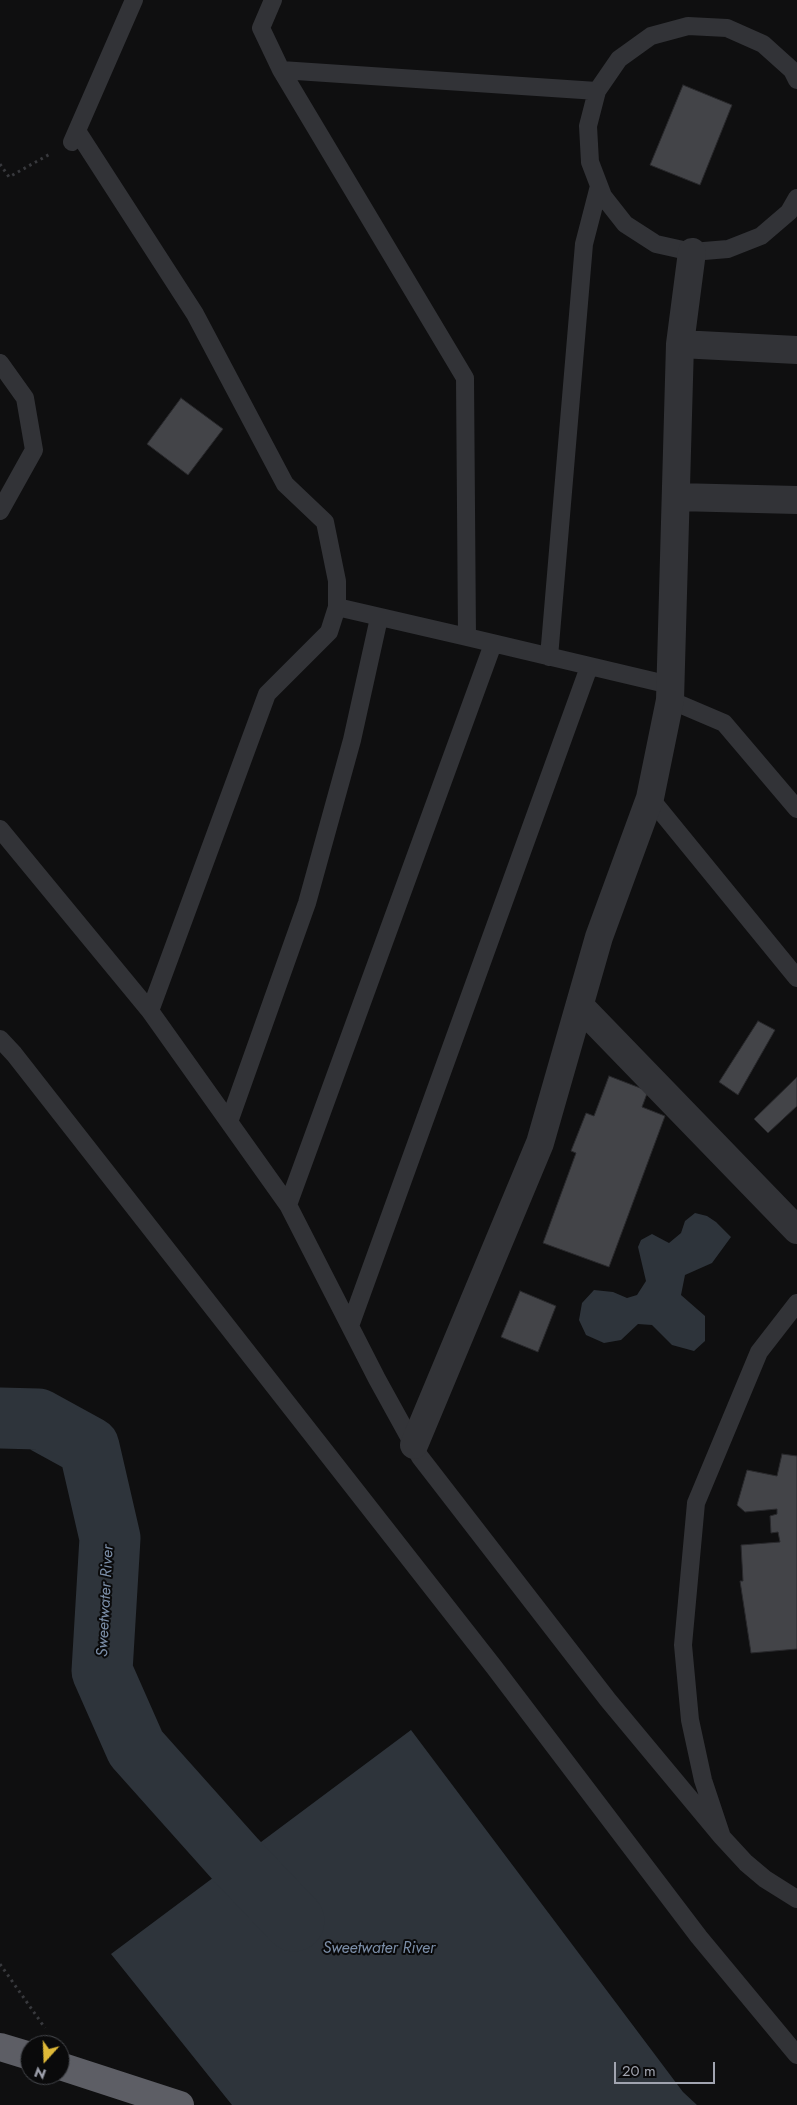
<!DOCTYPE html>
<style>
body{margin:0}
#map{position:relative;width:797px;height:2105px;overflow:hidden;background:#0f0f10;font-family:Jost,sans-serif}
canvas{display:block}
.north{position:absolute;left:20px;top:2035px;width:50px;height:50px;box-sizing:border-box;background:#0a0a0b;border:1px solid #46484d;border-radius:50%;rotate:200deg;font-size:14px;font-weight:700;line-height:20px;text-align:center;color:#a1a4b0}
.north::after{content:'';display:block;margin:auto;width:18px;height:22px;background:#dfb938;clip-path:polygon(50% 0,100% 100%,50% 72%,0 100%)}
.scale{position:absolute;left:614px;top:2062px;width:101px;height:22px;box-sizing:border-box;border:2px solid #a1a4b0;border-top:0;padding-left:6px;font-size:15px;line-height:18px;white-space:nowrap;color:#a1a4b0;-webkit-text-stroke:4px #0a0a0b;paint-order:stroke}
</style>
<div id="map">
<canvas width="797" height="2105"></canvas>
<div class="north">N</div>
<div class="scale">20 m</div>
</div>
<script>
const g = document.querySelector('canvas').getContext('2d');
g.lineJoin = 'round';
function fillPath(path, color) {
  g.fillStyle = color;
  g.fill(path, 'evenodd');
}
function poly(rows) {
  const path = new Path2D();
  for (const r of rows) {
    path.moveTo(r[0], r[1]);
    for (let i = 2; i < r.length; i += 2) path.lineTo(r[i], r[i + 1]);
  }
  return path;
}
function trace(path, color, width, dash) {
  g.strokeStyle = color;
  g.lineWidth = width;
  g.lineCap = dash ? 'butt' : 'round';
  g.setLineDash(dash || []);
  g.stroke(path);
}
function write(font, color, halo, rows, align = 'center') {
  g.font = font + ' Jost,sans-serif';
  g.lineWidth = 4;
  g.setLineDash([]);
  g.textBaseline = 'middle';
  g.strokeStyle = halo;
  g.fillStyle = color;
  for (const [text, x, y, turn = 0] of rows) {
    g.save();
    g.translate(x, y);
    g.rotate((+turn || 0) * Math.PI / 180);
    g.textAlign = isNaN(turn) ? turn : align;
    if (halo) g.strokeText(text, 0, 0);
    g.fillText(text, 0, 0);
    g.restore();
  }
}
fillPath(poly([
 [695,1213,707,1216,716,1222,731,1237,712,1263,685,1275,681,1295,705,1316,705,1341,694,1351,672,1345,652,1325,638,1324,621,1340,604,1343,586,1335,579,1320,582,1303,594,1290,613,1292,627,1298,637,1295,646,1281,638,1247,641,1240,652,1234,669,1243,681,1233,685,1221],
 [411,1730,683,2092,697,2105,232,2105,111,1954]
]), '#2e343b');
trace(poly([
 [0,1418,38,1419,89,1447,110,1538,102,1671,136,1748,236,1860,294,1921]
]), '#2e343b', 61);
const building = poly([
 [683,85,732,105,700,185,650,165,683,85],
 [181,398,223,429,188,475,147,444,181,398],
 [758,1021,775,1030,738,1095,719,1082,758,1021],
 [609,1076,648,1091,642,1107,665,1116,609,1267,543,1243,576,1153,571,1151,586,1113,594,1116,609,1076],
 [797,1077,797,1106,768,1133,754,1119,797,1077],
 [520,1291,556,1306,538,1352,501,1337,520,1291],
 [782,1454,797,1456,797,1649,751,1653,740,1581,743,1581,741,1545,780,1542,778,1532,771,1533,770,1516,777,1514,777,1509,745,1512,737,1505,747,1470,777,1476,782,1454]
]);
fillPath(building, '#434448');
trace(building, '#29292c', 1);
trace(poly([
 [0,164,9,177,50,154],
 [0,1964,45,2028]
]), '#38393d', 3, [2.5, 4]);
trace(poly([
 [273,0,261,28,281,70,597,91],
 [281,70,465,378,467,637,670,685],
 [797,80,792,70,763,44,727,28,688,26,651,36,619,59,597,91,588,126,590,162,603,196,625,224,656,244,692,252,728,249,761,236,789,212,797,198],
 [77,131,195,314,285,484,325,522,337,581,337,607,329,632,267,694,150,1011],
 [72,142,134,0],
 [0,363,25,398,34,450,0,511],
 [337,607,467,637],
 [549,657,584,244,599,186],
 [670,700,724,723,797,809],
 [650,798,797,978],
 [0,829,150,1011,288,1205,377,1379,420,1457,608,1700,722,1837],
 [0,1039,14,1054,494,1667,699,1937,797,2055],
 [229,1122,307,903,352,740,379,618],
 [288,1205,493,644],
 [797,1303,759,1352,696,1503,683,1645,690,1720,703,1780,722,1837,746,1863,765,1879,797,1899],
 [350,1326,589,667]
]), '#323337', 18);
trace(poly([
 [680,344,797,350],
 [676,497,797,500],
 [580,1006,797,1230],
 [414,1445,540,1143,599,937,650,798,670,700,680,344,692,252]
]), '#323337', 28);
trace(poly([
 [0,2047,30,2056]
]), '#5d5e65', 28);
trace(poly([
 [60,2066,180,2105]
]), '#5d5e65', 28);
write('italic 16px', '#7b8ea8', '#0a0a0b', [
 ["Sweetwater River",106,1601,-87],
 ["Sweetwater River",379,1949]
]);
</script>
